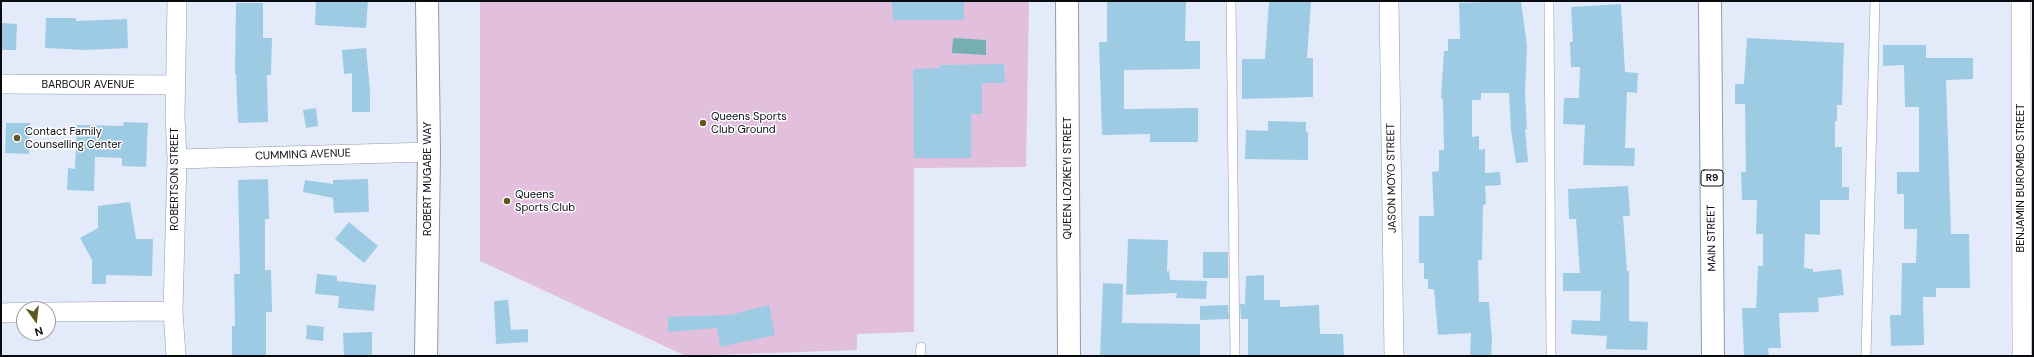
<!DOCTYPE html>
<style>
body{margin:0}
#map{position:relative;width:2034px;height:357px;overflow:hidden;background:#e3ebfa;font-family:"DM Sans",sans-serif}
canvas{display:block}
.frame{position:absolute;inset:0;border:2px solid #090b10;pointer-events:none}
.north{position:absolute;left:16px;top:301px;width:40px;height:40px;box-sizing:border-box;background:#fff;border:1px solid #9d9d9f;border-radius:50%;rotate:165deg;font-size:11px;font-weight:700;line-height:16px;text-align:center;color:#090b10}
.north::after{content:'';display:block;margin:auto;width:14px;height:18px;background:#615723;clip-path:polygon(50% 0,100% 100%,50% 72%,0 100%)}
</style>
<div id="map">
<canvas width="2034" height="357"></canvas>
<div class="frame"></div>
<div class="north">N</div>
</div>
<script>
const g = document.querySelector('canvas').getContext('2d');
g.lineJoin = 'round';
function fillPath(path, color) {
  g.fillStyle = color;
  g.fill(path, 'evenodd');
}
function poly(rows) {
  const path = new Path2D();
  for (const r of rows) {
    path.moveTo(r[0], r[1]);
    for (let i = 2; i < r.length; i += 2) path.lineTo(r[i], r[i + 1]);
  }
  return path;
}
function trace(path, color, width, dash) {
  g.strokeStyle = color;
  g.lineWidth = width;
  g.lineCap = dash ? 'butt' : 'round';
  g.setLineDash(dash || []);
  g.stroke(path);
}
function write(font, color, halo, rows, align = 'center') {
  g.font = font + ' "DM Sans",sans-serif';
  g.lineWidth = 3;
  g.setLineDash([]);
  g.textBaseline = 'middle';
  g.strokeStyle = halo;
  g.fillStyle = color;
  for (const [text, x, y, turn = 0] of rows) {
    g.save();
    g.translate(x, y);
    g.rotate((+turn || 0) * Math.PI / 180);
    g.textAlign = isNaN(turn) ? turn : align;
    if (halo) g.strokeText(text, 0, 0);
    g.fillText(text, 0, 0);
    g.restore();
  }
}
fillPath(poly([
 [480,1,1029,1,1026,167,914,168,914,332,857,334,857,350,686,356,480,261]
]), '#e3bfde');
fillPath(poly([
 [953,38,986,40,986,55,952,53]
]), '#75afb0');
fillPath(poly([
 [316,1,368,1,366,28,315,25],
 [892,1,964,1,964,20,893,20],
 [1107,1,1186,1,1185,41,1200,41,1200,69,1124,70,1124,109,1198,108,1198,142,1150,142,1150,134,1102,135,1099,42,1107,42],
 [1269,1,1311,1,1307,58,1313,58,1313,97,1242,99,1242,59,1265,59],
 [1521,1,1527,46,1525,92,1527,129,1525,129,1528,162,1516,163,1511,130,1509,93,1481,93,1481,100,1472,100,1472,137,1479,136,1479,150,1485,149,1485,173,1500,172,1501,185,1485,186,1486,204,1483,205,1482,260,1478,260,1479,302,1489,302,1492,340,1491,356,1470,356,1471,333,1438,335,1434,289,1428,289,1428,279,1424,279,1424,263,1419,263,1419,216,1434,216,1432,172,1439,171,1439,150,1444,150,1443,99,1441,99,1444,51,1448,51,1448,39,1460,39,1459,3],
 [236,3,263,3,263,38,272,38,271,75,267,75,268,122,238,123,236,74,235,74],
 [1621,4,1625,72,1638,73,1637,93,1627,92,1625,148,1635,148,1634,166,1583,165,1585,125,1563,124,1564,98,1579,98,1580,67,1571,67,1570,42,1573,42,1571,7],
 [46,18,76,18,76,21,127,19,128,48,86,50,45,48],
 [1,23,17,24,16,50,1,50],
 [1747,38,1844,43,1842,105,1837,105,1837,121,1835,121,1835,147,1842,147,1842,187,1849,187,1849,200,1820,200,1820,235,1805,234,1804,268,1813,269,1813,272,1841,269,1844,295,1818,298,1819,312,1779,313,1781,348,1768,348,1769,356,1744,356,1742,308,1756,308,1758,266,1763,266,1763,234,1756,234,1757,200,1742,200,1741,172,1746,172,1745,104,1735,104,1735,84,1744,84],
 [1883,45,1926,45,1926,58,1973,58,1973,79,1946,80,1951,234,1969,234,1970,288,1936,288,1936,297,1923,297,1924,345,1891,346,1890,315,1901,315,1902,263,1916,263,1917,229,1904,229,1904,194,1897,194,1897,172,1919,172,1919,107,1905,107,1904,65,1883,66],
 [366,48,370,91,370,112,352,112,352,73,344,74,342,50],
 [1004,64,1005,83,982,83,982,114,971,114,971,158,914,158,913,69,940,68,940,65],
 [316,108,318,126,306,128,303,110],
 [1268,121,1306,122,1306,132,1308,132,1308,160,1245,159,1246,130,1268,131],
 [124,122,148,123,146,167,122,166,122,158,95,157,94,191,67,190,68,168,75,169,77,125,123,126],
 [6,123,30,123,29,154,5,153],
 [268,179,269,219,265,219,265,270,271,270,272,312,266,312,266,356,232,356,232,326,235,326,234,274,240,274,238,180],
 [368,179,369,212,334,213,333,198,303,192,305,180,333,184,333,180],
 [1628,186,1630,216,1623,216,1627,271,1629,271,1629,321,1648,322,1647,350,1606,349,1607,336,1571,334,1572,320,1600,321,1601,291,1563,291,1563,273,1580,273,1576,219,1569,219,1568,189],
 [130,202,136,239,153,239,152,276,106,275,106,284,92,284,92,260,80,238,98,228,98,206],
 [349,222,378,246,364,263,335,239],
 [1128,239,1168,240,1167,271,1169,271,1170,280,1207,281,1206,299,1176,298,1177,293,1126,295],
 [1203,252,1228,252,1228,278,1203,278],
 [317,274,337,276,337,281,376,285,374,311,338,308,339,296,315,294],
 [1264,275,1264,300,1280,300,1280,307,1319,305,1320,334,1343,334,1344,356,1248,356,1248,319,1241,319,1240,304,1245,304,1246,276],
 [1103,283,1123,284,1122,323,1200,324,1200,356,1100,356],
 [508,300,511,330,528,329,528,342,496,344,494,301],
 [769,305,775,335,720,347,717,328,668,332,668,317,730,315],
 [1228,305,1229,319,1200,320,1200,306],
 [307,325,324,327,323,341,306,339],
 [372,332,372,356,344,356,343,333]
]), '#9dcbe4');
const lane = poly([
 [1231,1,1235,356],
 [1549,1,1551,356],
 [920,356,921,347],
 [1866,356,1875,1]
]);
const street = poly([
 [1389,1,1394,356],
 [2021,1,2022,356],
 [1,84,175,85],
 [177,159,429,152],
 [48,312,173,311],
 [1,313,24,312],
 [176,356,173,311,177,159,175,117,177,1]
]);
const secondary = poly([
 [1067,1,1069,356],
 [426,356,429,152,427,1]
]);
const highway = poly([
 [1710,1,1713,356]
]);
trace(lane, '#939aa8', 10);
trace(street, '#939aa8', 20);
trace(secondary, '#939aa8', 24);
trace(highway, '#939aa8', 24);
trace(lane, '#fff', 9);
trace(street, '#fff', 19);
trace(secondary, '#fff', 22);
trace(highway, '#fff', 22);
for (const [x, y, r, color] of [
 [703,123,4,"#615723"],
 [17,138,4,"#615723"],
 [507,201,4,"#615723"]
]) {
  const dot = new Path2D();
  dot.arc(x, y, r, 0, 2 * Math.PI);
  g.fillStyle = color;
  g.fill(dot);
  trace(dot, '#fff', 1.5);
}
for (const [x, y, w] of [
 [1712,178,22]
]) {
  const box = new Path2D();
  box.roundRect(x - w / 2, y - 8, w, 16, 3);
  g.fillStyle = '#fff';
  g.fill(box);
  trace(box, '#090b10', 1);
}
write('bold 10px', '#090b10', null, [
 ["R9",1712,178]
]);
write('11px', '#090b10', '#fff', [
 ["BARBOUR AVENUE",88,85],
 ["CUMMING AVENUE",303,155,-2],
 ["QUEEN LOZIKEYI STREET",1068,178,-90],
 ["JASON MOYO STREET",1392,178,-91],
 ["BENJAMIN BUROMBO STREET",2021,178,-90],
 ["ROBERTSON STREET",175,179,-90],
 ["ROBERT MUGABE WAY",428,179,-90],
 ["MAIN STREET",1712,238,-91]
]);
write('11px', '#090b10', '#fff', [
 ["Queens Sports",711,117],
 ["Club Ground",711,130],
 ["Contact Family",25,132],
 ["Counselling Center",25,145],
 ["Queens",515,195],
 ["Sports Club",515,208]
], 'left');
</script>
